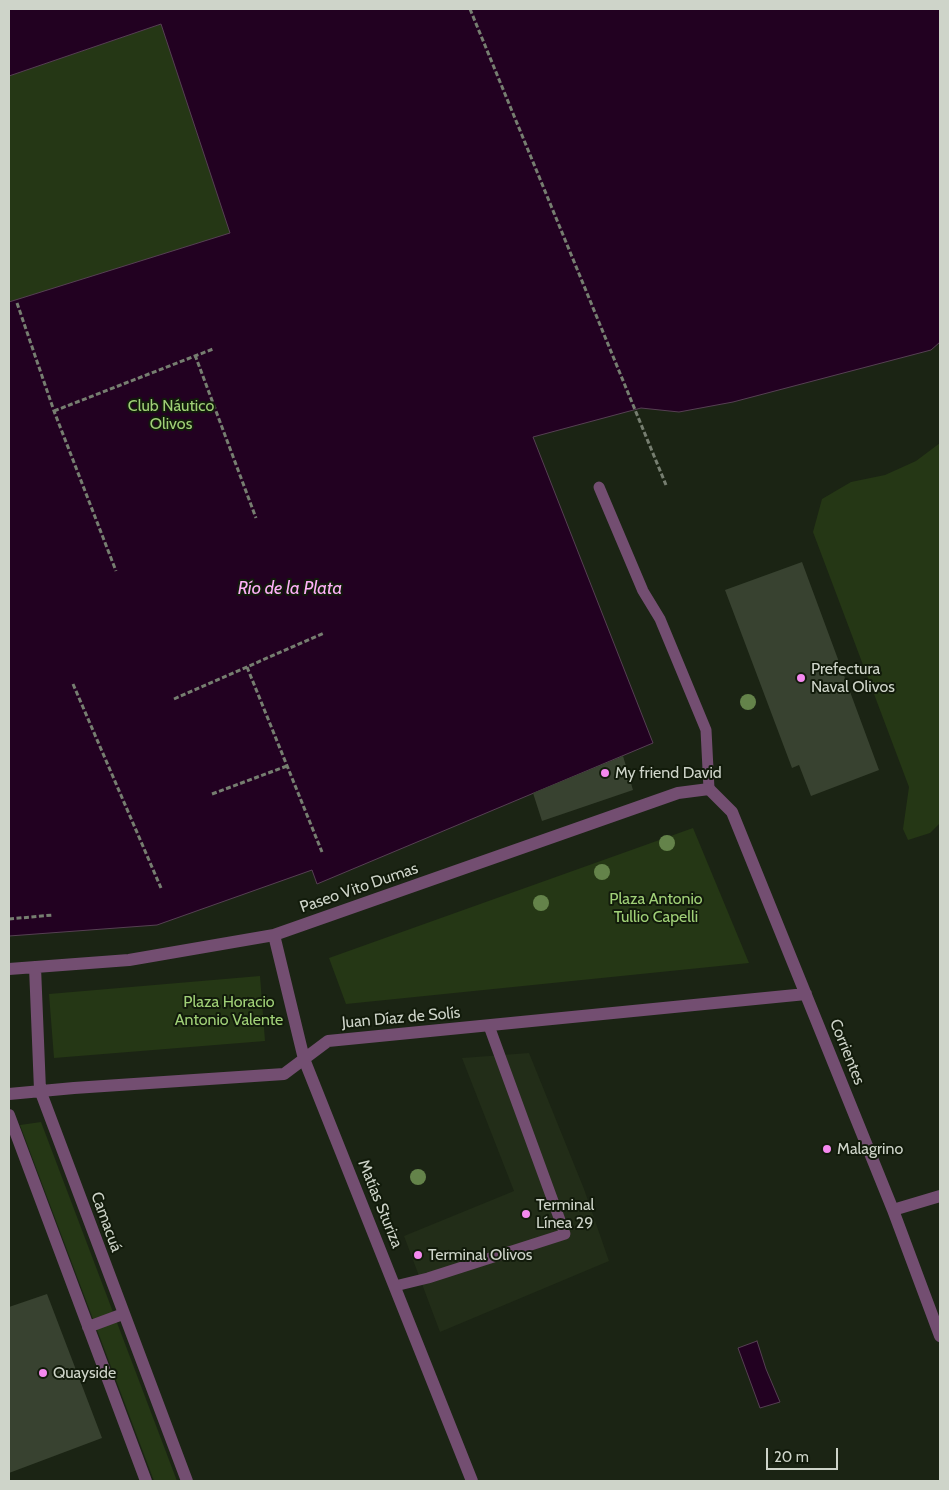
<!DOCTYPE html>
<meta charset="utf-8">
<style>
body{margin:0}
#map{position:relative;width:949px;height:1490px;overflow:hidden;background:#1b2414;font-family:Cabin,sans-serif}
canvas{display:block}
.frame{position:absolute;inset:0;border:10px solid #ced4c9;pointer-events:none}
.scale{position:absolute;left:766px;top:1448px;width:72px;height:22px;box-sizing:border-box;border:2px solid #ced4c9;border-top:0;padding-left:6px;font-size:15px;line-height:18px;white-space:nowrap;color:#ced4c9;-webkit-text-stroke:4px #121b0b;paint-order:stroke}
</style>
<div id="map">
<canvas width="949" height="1490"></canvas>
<div class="frame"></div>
<div class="scale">20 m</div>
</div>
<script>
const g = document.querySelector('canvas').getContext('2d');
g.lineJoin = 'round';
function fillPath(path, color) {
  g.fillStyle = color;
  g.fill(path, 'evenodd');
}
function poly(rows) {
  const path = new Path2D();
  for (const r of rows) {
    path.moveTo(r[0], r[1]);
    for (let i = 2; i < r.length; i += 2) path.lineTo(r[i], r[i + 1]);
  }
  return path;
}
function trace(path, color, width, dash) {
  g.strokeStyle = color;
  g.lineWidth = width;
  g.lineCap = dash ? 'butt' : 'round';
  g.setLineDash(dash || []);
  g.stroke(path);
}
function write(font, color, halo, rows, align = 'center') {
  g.font = font + ' Cabin,sans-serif';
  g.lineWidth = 4;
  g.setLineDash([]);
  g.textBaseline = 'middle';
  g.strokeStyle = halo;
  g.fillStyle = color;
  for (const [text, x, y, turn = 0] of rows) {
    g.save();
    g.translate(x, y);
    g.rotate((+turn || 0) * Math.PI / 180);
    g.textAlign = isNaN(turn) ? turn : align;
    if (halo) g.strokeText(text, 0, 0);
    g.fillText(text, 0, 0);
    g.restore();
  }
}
fillPath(poly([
 [529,1053,584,1189,609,1261,440,1332,404,1236,514,1191,462,1058]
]), '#222d18');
fillPath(poly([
 [161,24,378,524,9,442,9,76],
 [940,443,940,823,930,833,908,840,903,829,909,787,813,532,822,499,851,482,885,475,916,461],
 [693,828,749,963,346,1004,329,958],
 [260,976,265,1041,54,1058,49,994],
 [41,1122,177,1481,154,1481,20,1125]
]), '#253715');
const water = poly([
 [9,9,940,9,940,342,931,350,733,402,679,412,641,408,533,437,653,743,317,884,312,870,157,925,9,936,9,302,230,233,161,24,9,76,9,9],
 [757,1341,766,1369,780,1402,760,1408,738,1348,757,1341]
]);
fillPath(water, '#220121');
trace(water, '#564053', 1);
fillPath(poly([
 [802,562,879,770,811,796,799,765,792,768,725,590],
 [623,756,633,790,542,821,533,793],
 [47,1294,102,1438,9,1473,9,1307]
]), '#384230');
trace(poly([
 [470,9,666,485],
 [17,303,54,411,116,571],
 [195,355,256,518],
 [54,411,213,349],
 [247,667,322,852],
 [73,684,161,888],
 [174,699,324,633],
 [212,794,287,766],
 [9,919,53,915]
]), '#767e70', 3, [5, 2.5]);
trace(poly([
 [599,487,643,591,660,619,706,730,709,789],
 [395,1286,428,1278,565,1234,489,1026]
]), '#734e71', 11);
trace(poly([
 [274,935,304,1059,472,1481],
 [35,967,40,1090,187,1481],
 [9,969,129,960,274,935,678,793,709,789,732,812,893,1210,940,1336],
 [9,1094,74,1088,284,1074,328,1041,806,994],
 [9,1115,146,1481],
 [893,1210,940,1196],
 [88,1327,123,1314]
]), '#734e71', 12);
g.fillStyle = '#64834a';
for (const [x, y] of [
 [748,702],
 [667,843],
 [602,872],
 [541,903],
 [418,1177]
]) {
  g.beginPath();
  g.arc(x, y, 8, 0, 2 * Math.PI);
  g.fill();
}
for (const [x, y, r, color] of [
 [801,678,5,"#f589ef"],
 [605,773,5,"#f589ef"],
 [827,1149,5,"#f589ef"],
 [526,1214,5,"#f589ef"],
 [418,1255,5,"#f589ef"],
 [43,1373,5,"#f589ef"]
]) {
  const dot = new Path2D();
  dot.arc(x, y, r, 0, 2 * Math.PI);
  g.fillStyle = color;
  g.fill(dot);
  trace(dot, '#121b0b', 2);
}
write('16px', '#a0d077', '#121b0b', [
 ["Club Náutico",171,406],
 ["Olivos",171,424],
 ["Plaza Antonio",656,899],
 ["Tullio Capelli",656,917],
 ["Plaza Horacio",229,1002],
 ["Antonio Valente",229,1020]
]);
write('16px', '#ced4c9', '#121b0b', [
 ["Prefectura",811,669],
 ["Naval Olivos",811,687],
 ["My friend David",615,773],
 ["Malagrino",837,1149],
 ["Terminal",536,1205],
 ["Línea 29",536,1223],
 ["Terminal Olivos",428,1255],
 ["Quayside",53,1373]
], 'left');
write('16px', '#ced4c9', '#121b0b', [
 ["Paseo Vito Dumas",359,888,-19],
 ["Juan Díaz de Solís",401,1018,-5],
 ["Corrientes",847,1052,68],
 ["Matías Sturiza",380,1204,68],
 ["Camacuá",106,1222,70]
]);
write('italic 18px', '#fdb0f7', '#121b0b', [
 ["Río de la Plata",290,589]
]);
</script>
